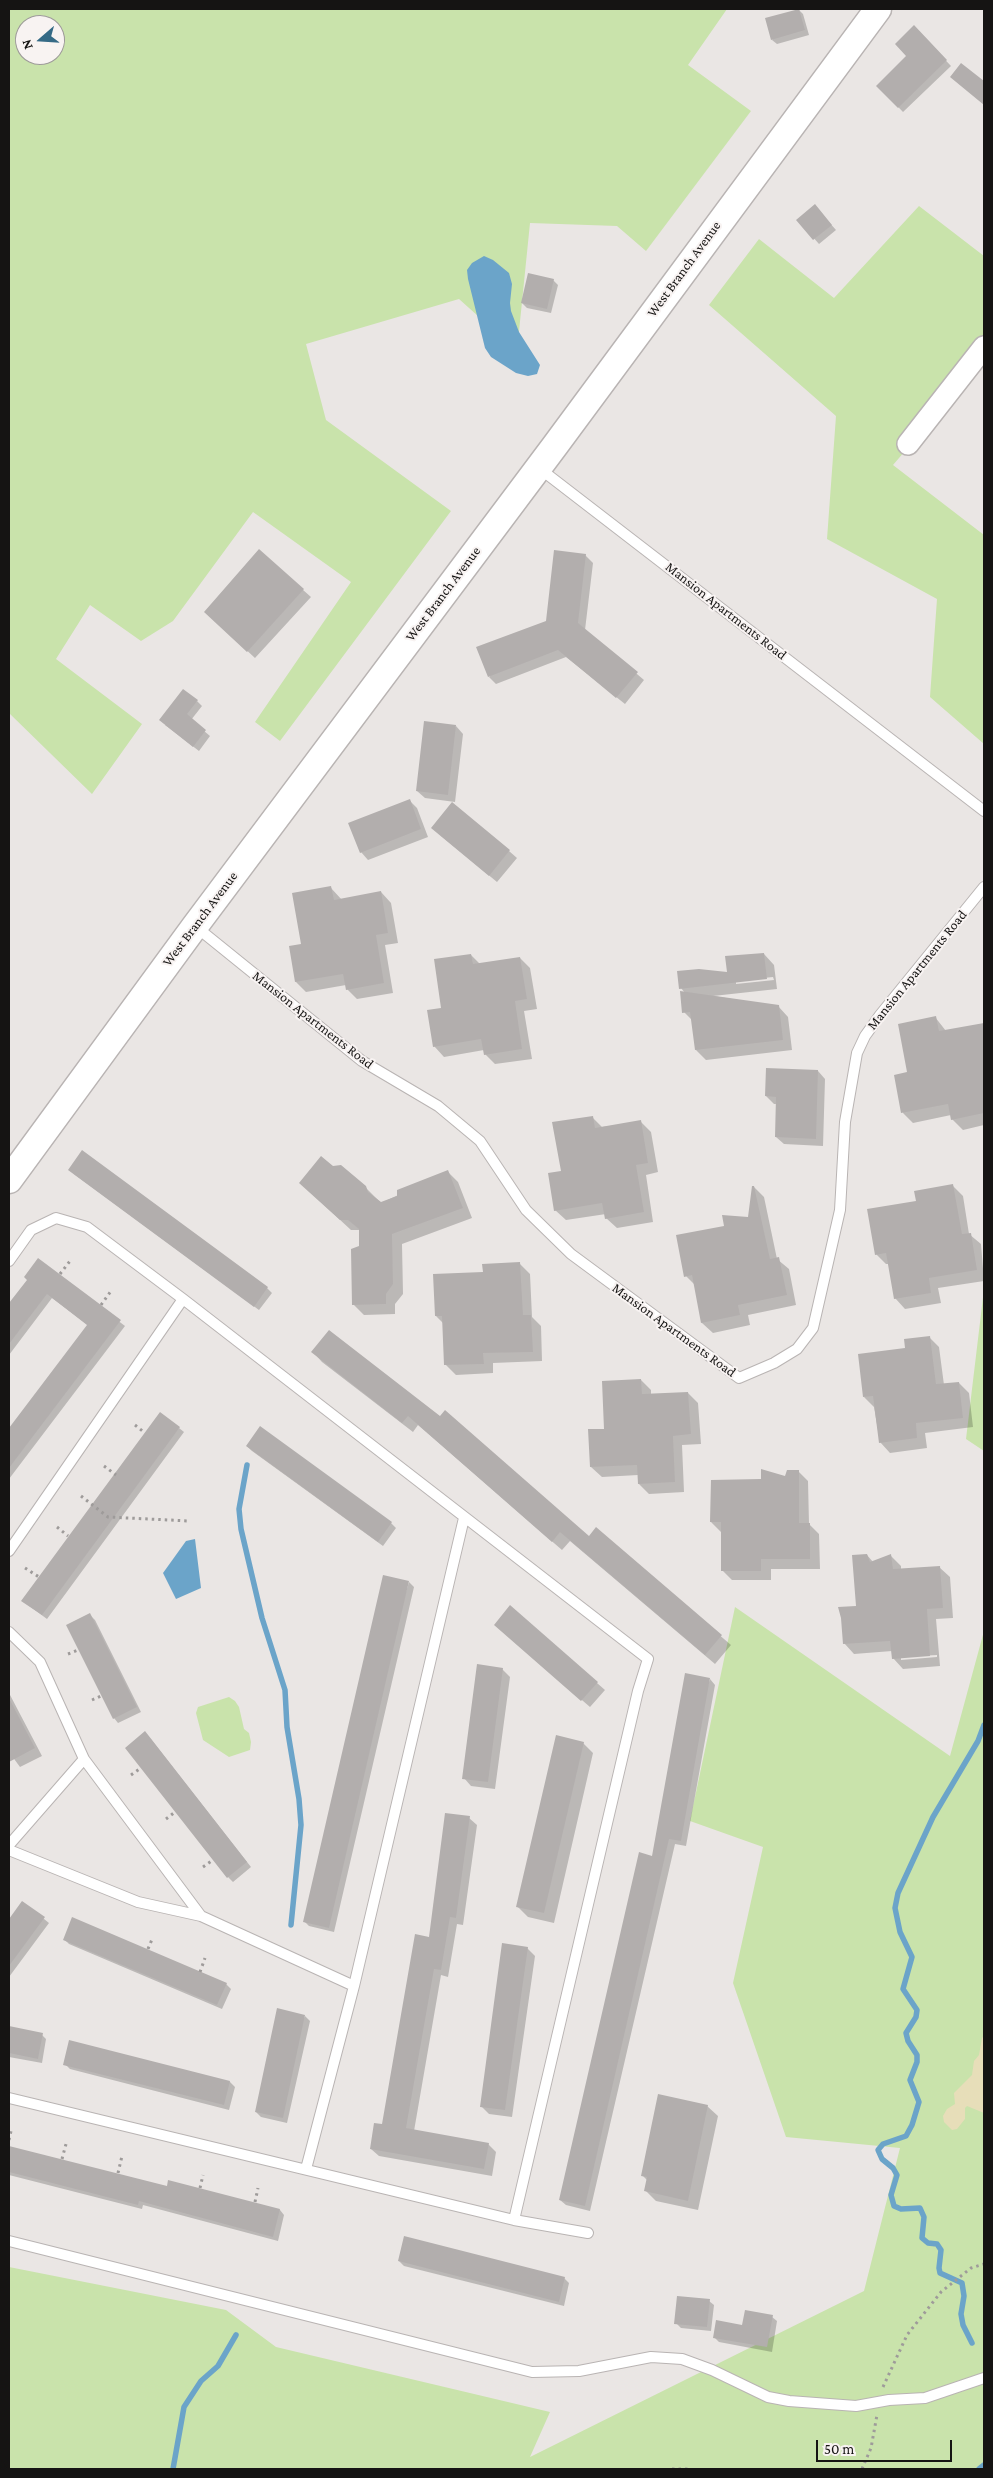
<!DOCTYPE html>
<style>
body{margin:0}
#map{position:relative;width:993px;height:2478px;overflow:hidden;background:#eae6e4;font-family:"Crimson Pro",serif}
canvas{display:block}
.frame{position:absolute;inset:0;border:10px solid #151413;pointer-events:none}
.north{position:absolute;left:15px;top:15px;width:50px;height:50px;box-sizing:border-box;background:#f8f3f2;border:1px solid #9d9a99;border-radius:50%;rotate:251deg;font-size:14px;font-weight:700;line-height:20px;text-align:center;color:#151413}
.north::after{content:'';display:block;margin:auto;width:18px;height:22px;background:#356a86;clip-path:polygon(50% 0,100% 100%,50% 72%,0 100%)}
.scale{position:absolute;left:816px;top:2440px;width:136px;height:22px;box-sizing:border-box;border:2px solid #151413;border-top:0;padding-left:6px;font-size:15px;line-height:18px;white-space:nowrap;color:#151413;-webkit-text-stroke:4px #f8f3f2;paint-order:stroke}
</style>
<div id="map">
<canvas width="993" height="2478"></canvas>
<div class="frame"></div>
<div class="north">N</div>
<div class="scale">50 m</div>
</div>
<script>
const g = document.querySelector('canvas').getContext('2d');
g.lineJoin = 'round';
function fillPath(path, color) {
  g.fillStyle = color;
  g.fill(path, 'evenodd');
}
function poly(rows) {
  const path = new Path2D();
  for (const r of rows) {
    path.moveTo(r[0], r[1]);
    for (let i = 2; i < r.length; i += 2) path.lineTo(r[i], r[i + 1]);
  }
  return path;
}
function trace(path, color, width, dash) {
  g.strokeStyle = color;
  g.lineWidth = width;
  g.lineCap = dash ? 'butt' : 'round';
  g.setLineDash(dash || []);
  g.stroke(path);
}
function write(font, color, halo, rows, align = 'center') {
  g.font = font + ' "Crimson Pro",serif';
  g.lineWidth = 4;
  g.setLineDash([]);
  g.textBaseline = 'middle';
  g.strokeStyle = halo;
  g.fillStyle = color;
  for (const [text, x, y, turn = 0] of rows) {
    g.save();
    g.translate(x, y);
    g.rotate((+turn || 0) * Math.PI / 180);
    g.textAlign = isNaN(turn) ? turn : align;
    if (halo) g.strokeText(text, 0, 0);
    g.fillText(text, 0, 0);
    g.restore();
  }
}
fillPath(poly([
 [9,9,727,9,688,65,751,111,646,251,617,226,530,223,517,351,459,299,306,344,326,420,451,511,280,741,255,722,351,582,253,512,173,621,141,641,90,605,56,659,142,724,92,794,9,713],
 [25,25,55,25,55,55,25,55],
 [919,206,984,256,984,359,893,465,984,535,984,744,930,697,937,599,827,539,836,416,709,305,759,239,834,298],
 [984,1289,984,1451,966,1439],
 [735,1607,950,1756,984,1631,984,2469,9,2469,9,2267,226,2310,276,2347,550,2412,530,2457,864,2291,900,2148,786,2137,733,1983,763,1847,690,1821],
 [229,1697,235,1701,239,1707,244,1729,249,1733,251,1742,250,1750,229,1757,203,1740,196,1713,198,1707]
]), '#c9e3ab');
fillPath(poly([
 [984,2036,984,2113,967,2106,965,2108,965,2119,957,2129,952,2130,944,2122,943,2116,947,2109,955,2104,954,2093,972,2075,974,2061,979,2055,982,2038]
]), '#e7deb9');
fillPath(poly([
 [484,256,493,260,509,273,512,284,510,303,511,311,519,332,540,365,537,374,528,376,516,373,491,357,485,348,468,279,467,270,472,263],
 [195,1539,201,1588,176,1599,163,1573,186,1541]
]), '#6ba4c9');
fillPath(poly([
 [798,9,803,14,809,35,777,44,772,40],
 [914,27,951,66,903,112,878,86,908,56],
 [819,211,836,230,819,244,798,220],
 [553,280,558,285,551,313,527,308,522,303],
 [259,551,311,597,255,658,213,619],
 [585,555,593,563,585,630,644,680,625,704,566,657,496,684,489,677,547,621],
 [197,701,202,706,191,720,210,736,199,751,165,725],
 [456,726,463,734,455,802,425,798,417,791],
 [410,801,417,808,428,837,368,860,361,852],
 [440,835,509,851,517,858,497,882],
 [331,888,342,900,381,892,391,903,398,943,385,945,393,993,357,999,347,989,346,985,306,992,296,982,290,947,303,945],
 [764,954,774,965,777,989,713,996,778,1006,788,1017,792,1050,706,1060,696,1050,693,1021,684,1012,685,993,681,988,728,973],
 [773,977,774,980,736,984,736,981],
 [471,955,480,964,520,958,530,968,537,1009,524,1011,532,1059,495,1064,485,1054,484,1050,444,1057,434,1046,442,1009],
 [935,1017,946,1031,984,1024,984,1125,963,1130,952,1119,951,1115,913,1123,903,1113,909,1073],
 [818,1071,825,1079,823,1146,784,1144,776,1137,777,1104,774,1104,766,1096],
 [592,1117,602,1127,641,1122,651,1132,658,1172,646,1175,653,1222,617,1228,606,1218,606,1214,566,1220,555,1210,562,1172],
 [82,1152,267,1288,272,1293,259,1310,74,1174],
 [332,1167,365,1187,381,1203,448,1172,458,1182,472,1218,402,1244,403,1294,395,1304,395,1314,364,1315,353,1304,360,1247,359,1230,351,1230,311,1193],
 [953,1186,963,1196,969,1234,981,1244,984,1281,938,1288,941,1303,905,1309,895,1298,889,1264,886,1264,876,1254,918,1202],
 [754,1187,764,1197,777,1259,789,1269,796,1305,748,1315,750,1325,713,1333,702,1323,696,1286,686,1276,726,1227,749,1218],
 [38,1260,125,1326,9,1479,9,1430,88,1325,52,1298,9,1355,9,1305,28,1280],
 [520,1264,530,1274,532,1317,541,1326,542,1361,493,1363,493,1373,456,1375,445,1364,443,1323,436,1316,484,1274],
 [329,1331,589,1538,596,1529,731,1645,715,1664,570,1541,562,1550,418,1425,413,1432,322,1362,313,1352],
 [929,1337,939,1347,944,1385,959,1383,969,1393,973,1427,925,1433,927,1448,890,1453,880,1442,874,1407,864,1397,906,1349],
 [641,1380,651,1390,651,1395,688,1393,698,1403,701,1444,682,1445,684,1492,649,1494,639,1484,638,1475,602,1477,591,1467,605,1430],
 [179,1428,184,1432,47,1619,28,1605],
 [260,1428,391,1523,396,1528,383,1546,252,1451,247,1446],
 [798,1471,808,1481,809,1524,819,1534,820,1569,771,1569,771,1580,732,1580,722,1570,721,1532,711,1522,762,1480,786,1477],
 [867,1555,873,1562,891,1556,901,1566,901,1570,939,1567,950,1577,953,1618,936,1619,940,1666,903,1669,893,1658,892,1651,854,1654,844,1643,857,1607],
 [937,1655,937,1657,901,1660,901,1657],
 [409,1582,414,1587,334,1932,309,1926,304,1921],
 [90,1615,95,1620,141,1712,118,1723,114,1718],
 [503,1632,597,1683,605,1690,590,1707],
 [502,1669,510,1677,495,1789,471,1786,464,1778],
 [710,1679,715,1685,686,1846,675,1844,590,2211,566,2205,560,2200,653,1857],
 [9,1693,42,1756,20,1767,9,1752],
 [150,1738,251,1867,233,1882,228,1877],
 [583,1743,593,1753,554,1923,528,1917,517,1906],
 [469,1818,477,1825,463,1925,457,1924,448,1977,441,1975,414,2131,488,2144,496,2152,492,2176,379,2156,371,2149,383,2126,430,1938],
 [23,1902,49,1923,9,1977,9,1921],
 [65,1940,226,1984,231,1989,222,2009,69,1944],
 [527,1948,535,1956,512,2117,489,2114,481,2106],
 [305,2016,310,2021,287,2123,261,2117,256,2112],
 [9,2028,41,2034,46,2039,42,2063,9,2057],
 [70,2042,230,2082,235,2087,229,2110,70,2069,65,2064],
 [707,2106,718,2116,698,2210,656,2201,646,2191,648,2181,643,2176],
 [9,2147,168,2187,280,2210,284,2215,278,2241,143,2205,142,2209,9,2175],
 [399,2261,564,2278,569,2283,564,2306,404,2266],
 [709,2301,714,2305,711,2331,681,2328,676,2323],
 [772,2317,777,2321,772,2352,719,2342,714,2337]
]), '#0003');
trace(poly([
 [247,1465,239,1509,241,1529,262,1618,285,1690,287,1727,299,1799,301,1825,291,1925],
 [972,2343,963,2325,961,2314,964,2296,962,2283,940,2273,939,2268,941,2250,937,2244,928,2243,922,2238,924,2217,920,2208,901,2209,894,2206,891,2195,897,2175,893,2168,882,2159,878,2150,883,2144,906,2136,912,2125,919,2102,910,2080,917,2062,917,2055,908,2041,906,2033,916,2017,917,2010,903,1989,912,1957,900,1932,895,1908,898,1893,933,1817,978,1741,984,1725],
 [173,2469,184,2407,201,2381,218,2366,236,2335],
 [979,2469,984,2465]
]), '#6ba4c9', 5.5);
fillPath(poly([
 [799,9,805,30,771,40,765,18],
 [914,25,947,60,898,108,876,86,906,56,895,44],
 [961,63,984,81,984,105,950,77],
 [815,204,832,225,813,240,796,220],
 [528,273,554,279,547,309,521,303],
 [259,549,304,589,247,652,204,612],
 [554,550,586,554,578,623,638,672,616,698,558,650,488,677,476,647,546,621],
 [183,689,198,700,187,714,206,730,193,747,159,720],
 [424,721,456,725,448,795,416,791],
 [410,799,421,829,360,853,348,823],
 [452,802,510,850,489,876,431,828],
 [331,886,334,900,381,891,388,933,376,935,384,983,346,990,343,974,295,982,289,946,301,944,292,893],
 [764,953,767,979,679,989,677,971,699,969,727,972,725,956],
 [471,954,473,964,520,957,527,999,515,1001,522,1049,484,1055,481,1039,433,1047,427,1010,441,1008,434,959],
 [680,991,779,1005,783,1040,695,1050,690,1012,682,1013],
 [936,1016,939,1031,984,1023,984,1113,951,1120,948,1104,901,1113,894,1075,907,1072,898,1024],
 [766,1068,818,1070,816,1139,775,1137,776,1097,765,1096],
 [593,1116,595,1128,641,1120,648,1163,636,1165,644,1212,605,1219,602,1203,554,1211,548,1173,561,1171,552,1122],
 [82,1150,268,1287,254,1307,68,1170],
 [321,1156,333,1166,341,1165,366,1186,368,1192,381,1202,397,1196,397,1190,448,1170,463,1208,392,1234,393,1284,386,1294,386,1304,352,1305,351,1249,359,1246,359,1229,348,1220,340,1220,299,1183],
 [953,1184,962,1234,971,1233,977,1270,929,1278,931,1293,894,1299,886,1253,875,1255,867,1209,916,1201,914,1191],
 [752,1186,754,1186,770,1259,779,1257,787,1295,738,1305,740,1315,701,1323,692,1275,684,1277,676,1235,724,1226,722,1215,748,1217],
 [38,1258,121,1320,9,1468,9,1428,87,1325,47,1294,9,1344,9,1303,27,1280,24,1277],
 [520,1262,523,1315,531,1315,533,1352,483,1353,484,1364,444,1365,442,1316,435,1316,433,1274,483,1272,482,1264],
 [329,1330,440,1416,445,1410,589,1536,596,1527,722,1635,705,1655,560,1532,552,1542,408,1416,402,1423,311,1352],
 [930,1336,936,1384,959,1382,963,1418,916,1423,917,1438,879,1443,873,1396,863,1397,858,1354,905,1348,904,1339],
 [641,1379,642,1394,688,1392,691,1434,673,1436,675,1482,638,1484,637,1465,590,1467,588,1429,604,1429,602,1381],
 [160,1412,180,1427,42,1615,21,1601],
 [260,1426,392,1522,378,1542,246,1446],
 [761,1469,785,1476,787,1470,799,1470,799,1523,810,1523,810,1559,761,1559,761,1571,721,1571,721,1522,710,1522,711,1480,761,1479],
 [867,1554,870,1562,891,1554,893,1569,940,1566,943,1608,927,1609,930,1656,892,1659,890,1641,843,1644,841,1618,838,1607,856,1606,852,1555],
 [383,1575,409,1581,329,1928,303,1922],
 [510,1605,598,1682,581,1701,494,1625],
 [90,1613,137,1707,113,1719,66,1625],
 [477,1664,503,1668,488,1782,462,1779],
 [685,1673,710,1678,681,1841,669,1839,585,2206,559,2200,639,1852,652,1856],
 [9,1698,35,1748,9,1762],
 [145,1731,247,1862,227,1878,125,1748],
 [556,1735,584,1742,544,1913,516,1907],
 [445,1813,470,1816,456,1918,450,1917,441,1970,434,1969,406,2128,489,2143,484,2169,370,2149,374,2123,382,2124,415,1934,429,1937],
 [22,1901,45,1917,9,1966,9,1919],
 [72,1917,227,1983,217,2005,63,1940],
 [502,1943,528,1947,505,2110,480,2107],
 [277,2008,305,2015,283,2118,255,2112],
 [9,2026,43,2033,38,2059,9,2053],
 [69,2040,230,2081,224,2105,63,2065],
 [658,2094,708,2105,688,2201,644,2191,647,2177,641,2176],
 [9,2146,167,2186,168,2180,280,2209,273,2237,139,2201,138,2205,9,2172],
 [404,2236,565,2277,559,2302,398,2261],
 [677,2296,710,2299,707,2327,674,2324],
 [745,2310,773,2315,767,2347,713,2338,716,2320,742,2325]
]), '#b2aead');
const service = poly([
 [539,468,984,811],
 [195,926,362,1061,438,1106,480,1141,526,1210,571,1254,739,1378,774,1363,797,1349,813,1328,840,1210,845,1122,857,1053,865,1036,880,1015,984,887],
 [9,1261,31,1230,56,1218,87,1227,183,1299,648,1659,638,1691,514,2220],
 [9,1551,183,1299],
 [9,1632,40,1662,84,1759,201,1916,354,1986],
 [9,1845,84,1759],
 [9,1850,138,1902,201,1916],
 [9,2098,514,2220,588,2233],
 [306,2169,354,1986,464,1518],
 [9,2241,532,2372,579,2371,651,2357,682,2359,712,2370,768,2397,789,2401,856,2406,889,2400,925,2398,984,2378]
]);
const minor = poly([
 [908,444,984,347]
]);
const tertiary = poly([
 [9,1180,195,926,554,447,878,9]
]);
trace(service, '#b9b4b3', 12);
trace(minor, '#b9b4b3', 24);
trace(tertiary, '#b9b4b3', 29);
trace(poly([
 [60,1274,70,1261],
 [101,1305,111,1291],
 [135,1425,145,1433],
 [104,1466,116,1475],
 [81,1496,108,1517,189,1521],
 [57,1527,68,1536],
 [25,1568,39,1577],
 [68,1654,78,1650],
 [9,1669,10,1669],
 [92,1700,101,1696],
 [131,1775,141,1768],
 [166,1819,175,1812],
 [203,1867,213,1860],
 [148,1949,153,1937],
 [200,1972,205,1958],
 [9,2140,11,2131],
 [62,2159,66,2144],
 [118,2173,122,2156],
 [200,2188,203,2175],
 [255,2202,258,2188],
 [883,2387,907,2335,941,2292,971,2268,984,2264],
 [672,2469,689,2469],
 [862,2469,871,2448,877,2415]
]), '#9e9b9a', 3, [2.5, 4]);
trace(service, '#fff', 10);
trace(minor, '#fff', 21);
trace(tertiary, '#fff', 26);
write('14px', '#151413', '#f8f3f2', [
 ["West Branch Avenue",684,269,-54],
 ["West Branch Avenue",443,594,-53],
 ["Mansion Apartments Road",726,611,38],
 ["West Branch Avenue",200,919,-53],
 ["Mansion Apartments Road",917,970,-51],
 ["Mansion Apartments Road",313,1020,38],
 ["Mansion Apartments Road",674,1330,36]
]);
</script>
